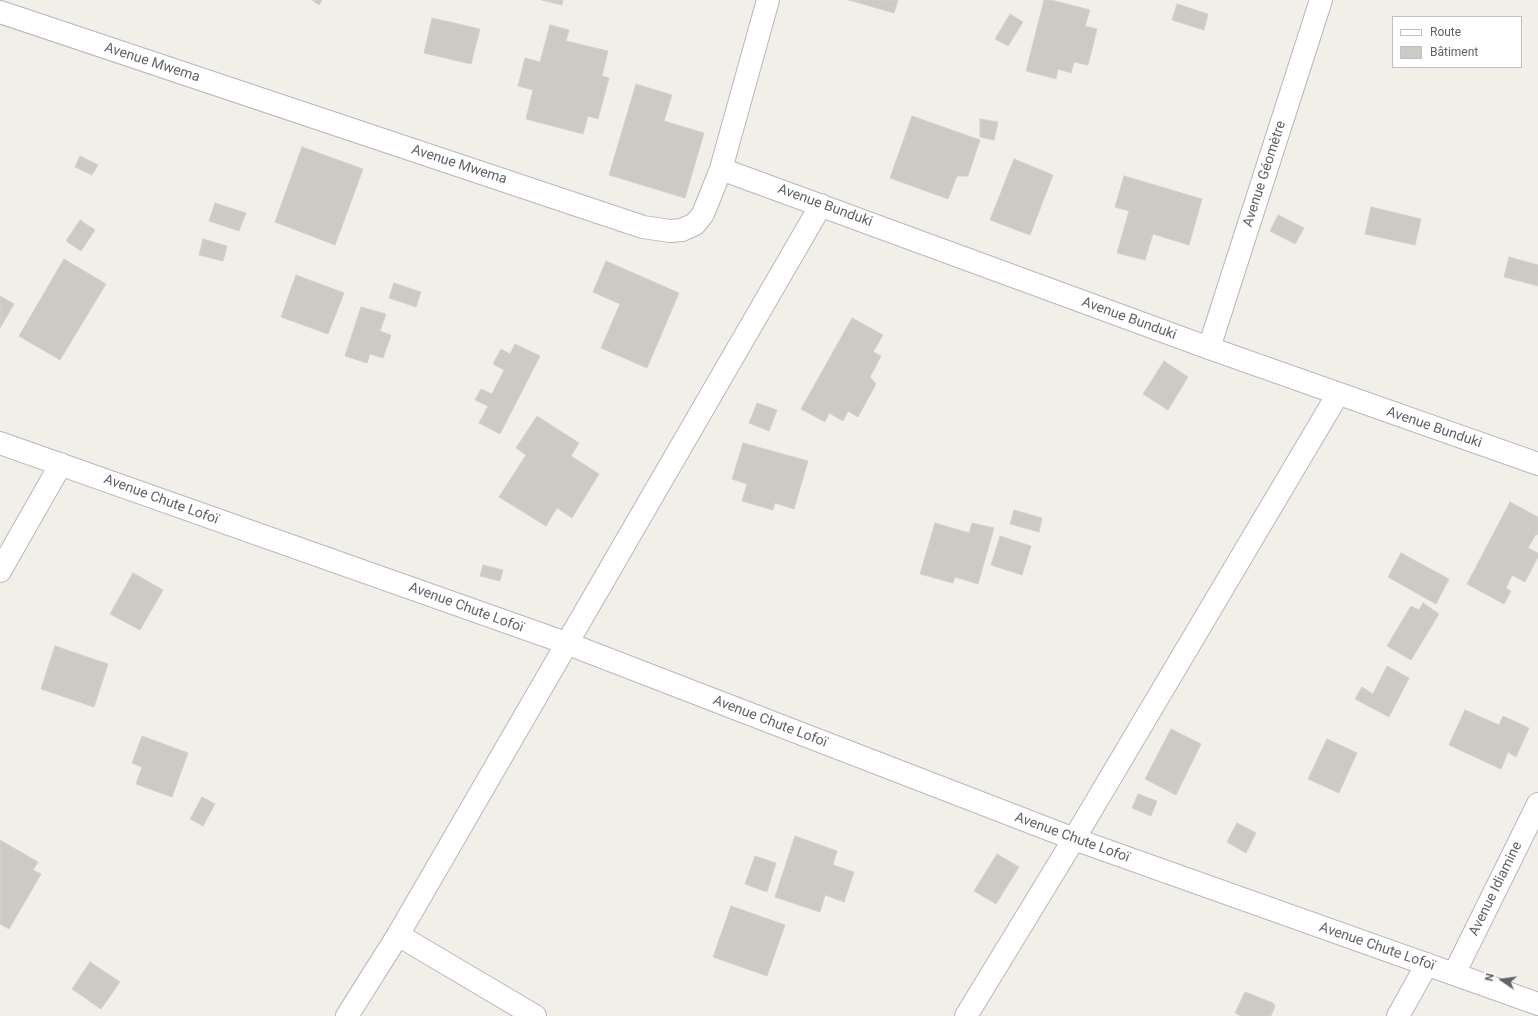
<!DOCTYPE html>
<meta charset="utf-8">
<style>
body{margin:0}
#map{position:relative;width:1538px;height:1016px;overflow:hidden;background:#f1efe8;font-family:Roboto,sans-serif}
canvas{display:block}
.legend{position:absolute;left:1392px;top:16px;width:130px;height:52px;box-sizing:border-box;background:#fff;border:1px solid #bfc1c3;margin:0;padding:5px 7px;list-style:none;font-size:12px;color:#5f6368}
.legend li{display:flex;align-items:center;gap:8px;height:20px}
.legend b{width:20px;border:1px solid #bfc1c3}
.north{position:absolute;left:1482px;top:960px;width:40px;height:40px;-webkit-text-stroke:3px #fff;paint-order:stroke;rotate:283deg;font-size:11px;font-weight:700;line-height:16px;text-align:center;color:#5f6368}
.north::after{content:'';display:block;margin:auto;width:14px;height:18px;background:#5f6368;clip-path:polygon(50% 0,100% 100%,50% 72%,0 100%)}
</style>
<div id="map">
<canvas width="1538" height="1016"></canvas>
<ul class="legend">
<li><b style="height:5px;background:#fff"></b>Route</li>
<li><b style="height:11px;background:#cccac5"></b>Bâtiment</li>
</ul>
<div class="north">N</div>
</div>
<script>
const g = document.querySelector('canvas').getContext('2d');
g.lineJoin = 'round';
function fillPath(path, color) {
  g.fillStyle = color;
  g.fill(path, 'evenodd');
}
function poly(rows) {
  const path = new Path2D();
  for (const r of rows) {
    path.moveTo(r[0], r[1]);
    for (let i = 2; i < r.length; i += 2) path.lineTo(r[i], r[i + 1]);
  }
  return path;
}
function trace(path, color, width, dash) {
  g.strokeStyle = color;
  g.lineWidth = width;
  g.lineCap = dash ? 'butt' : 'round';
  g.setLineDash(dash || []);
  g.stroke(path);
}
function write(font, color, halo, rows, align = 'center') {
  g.font = font + ' Roboto,sans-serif';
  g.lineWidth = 3.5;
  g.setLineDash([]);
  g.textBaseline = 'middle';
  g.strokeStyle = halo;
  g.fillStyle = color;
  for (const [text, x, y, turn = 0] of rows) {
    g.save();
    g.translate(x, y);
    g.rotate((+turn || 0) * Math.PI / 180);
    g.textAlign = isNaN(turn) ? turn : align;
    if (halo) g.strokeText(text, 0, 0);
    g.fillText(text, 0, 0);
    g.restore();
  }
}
const building = poly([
 [312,0,322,0,319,5,312,0],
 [542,0,563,0,562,5,542,0],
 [849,0,898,0,894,13,849,0],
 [1044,0,1051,0,1090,10,1085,26,1097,29,1088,65,1074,62,1071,73,1058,69,1056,79,1026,71,1044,0],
 [1177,4,1208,14,1204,30,1172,20,1177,4],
 [1010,14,1023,22,1008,46,995,39,1010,14],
 [432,18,480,29,471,64,424,53,432,18],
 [550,25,569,30,566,41,608,51,602,76,609,78,598,119,588,116,583,134,526,119,533,90,518,86,525,58,540,62,550,25],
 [636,84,672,95,664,121,704,133,685,198,609,175,636,84],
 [912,116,980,140,968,176,957,176,948,199,890,178,912,116],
 [980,119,998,122,994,140,980,137,980,119],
 [302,147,363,169,335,245,275,222,302,147],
 [80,156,98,165,92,175,75,167,80,156],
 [1014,159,1053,175,1030,235,990,220,1014,159],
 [1124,176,1202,199,1189,245,1153,234,1145,260,1117,253,1129,211,1115,207,1124,176],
 [215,203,246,213,239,231,209,221,215,203],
 [1371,207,1421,219,1415,245,1365,234,1371,207],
 [1278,215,1304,228,1295,244,1270,231,1278,215],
 [80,220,95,230,81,251,66,241,80,220],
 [203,239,227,246,223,261,199,255,203,239],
 [1509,257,1538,265,1538,286,1504,277,1509,257],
 [64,259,106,284,60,360,19,336,64,259],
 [606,261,679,293,647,368,601,348,620,304,593,292,606,261],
 [296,275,344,293,328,334,281,317,296,275],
 [394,283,421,292,416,307,389,298,394,283],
 [0,296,14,304,0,328,0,296],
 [361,307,386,314,380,331,391,335,383,358,370,354,367,363,345,356,361,307],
 [852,318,883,335,873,352,881,356,870,377,876,384,858,417,848,411,843,421,829,413,825,422,801,409,852,318],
 [515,344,540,356,500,434,479,423,488,406,475,400,481,389,492,394,504,370,493,364,501,349,510,354,515,344],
 [1164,361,1188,377,1168,410,1143,394,1164,361],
 [757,403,777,410,769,431,749,423,757,403],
 [537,416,579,443,571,456,599,474,572,518,557,508,546,526,499,497,526,455,516,448,537,416],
 [743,443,808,461,794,509,775,503,773,510,742,501,747,484,732,479,743,443],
 [1510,502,1538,517,1538,535,1536,534,1528,548,1538,553,1538,557,1525,582,1512,575,1506,588,1511,591,1504,604,1467,584,1510,502],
 [1014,510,1042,518,1039,532,1010,524,1014,510],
 [935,523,969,533,972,523,994,528,978,584,955,577,953,583,920,574,935,523],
 [1000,536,1031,546,1022,575,991,565,1000,536],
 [1401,553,1449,579,1436,604,1388,577,1401,553],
 [483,565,503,570,500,581,480,576,483,565],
 [133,573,163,590,140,630,110,614,133,573],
 [1423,603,1439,614,1411,660,1387,646,1411,606,1419,610,1423,603],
 [55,646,108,664,94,707,41,689,55,646],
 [1387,666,1409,678,1389,717,1355,699,1362,687,1373,694,1387,666],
 [1465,710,1499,725,1503,716,1529,728,1516,757,1508,752,1501,769,1449,745,1465,710],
 [1171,729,1201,744,1176,795,1145,779,1171,729],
 [142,736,188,753,172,797,136,784,142,767,132,763,142,736],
 [1327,739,1357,753,1339,793,1308,779,1327,739],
 [1138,794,1157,801,1151,816,1132,808,1138,794],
 [202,797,215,804,203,826,190,819,202,797],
 [1237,823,1256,833,1246,853,1227,842,1237,823],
 [795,836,837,851,833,865,854,872,844,902,825,895,820,912,775,897,795,836],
 [0,840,38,862,33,870,41,874,9,929,0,924,0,840],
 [997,854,1019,867,996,904,974,891,997,854],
 [755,856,776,863,767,892,745,884,755,856],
 [731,906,785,925,767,976,713,957,731,906],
 [90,962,120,982,101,1009,72,989,90,962],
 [1245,992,1273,1003,1275,1006,1271,1016,1241,1016,1235,1013,1245,992]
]);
fillPath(building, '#cccac5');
trace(building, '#d6d1c6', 1);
const street = poly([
 [0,12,643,227,670,231,682,230,695,224,703,214,721,169,768,0],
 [721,169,1209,348,1538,464],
 [1209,348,1321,0],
 [0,443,566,643,1074,839,1538,1004],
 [0,571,61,464],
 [398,935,535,1016],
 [1454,974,1538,804],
 [347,1016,398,935,821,205],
 [966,1016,1074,839,1338,394],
 [1398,1016,1427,964]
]);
trace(street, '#b5b8bc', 24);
trace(street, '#fff', 22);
write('14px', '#5f6368', '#fff', [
 ["Avenue Mwema",152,63,18],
 ["Avenue Mwema",459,165,18],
 ["Avenue Géomètre",1265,174,-72],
 ["Avenue Bunduki",825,206,20],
 ["Avenue Bunduki",1129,319,20],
 ["Avenue Bunduki",1434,428,19],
 ["Avenue Chute Lofoï",161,500,20],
 ["Avenue Chute Lofoï",466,608,20],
 ["Avenue Chute Lofoï",770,722,21],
 ["Avenue Chute Lofoï",1072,838,20],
 ["Avenue Idiamine",1496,889,-64],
 ["Avenue Chute Lofoï",1377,947,19]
]);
</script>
